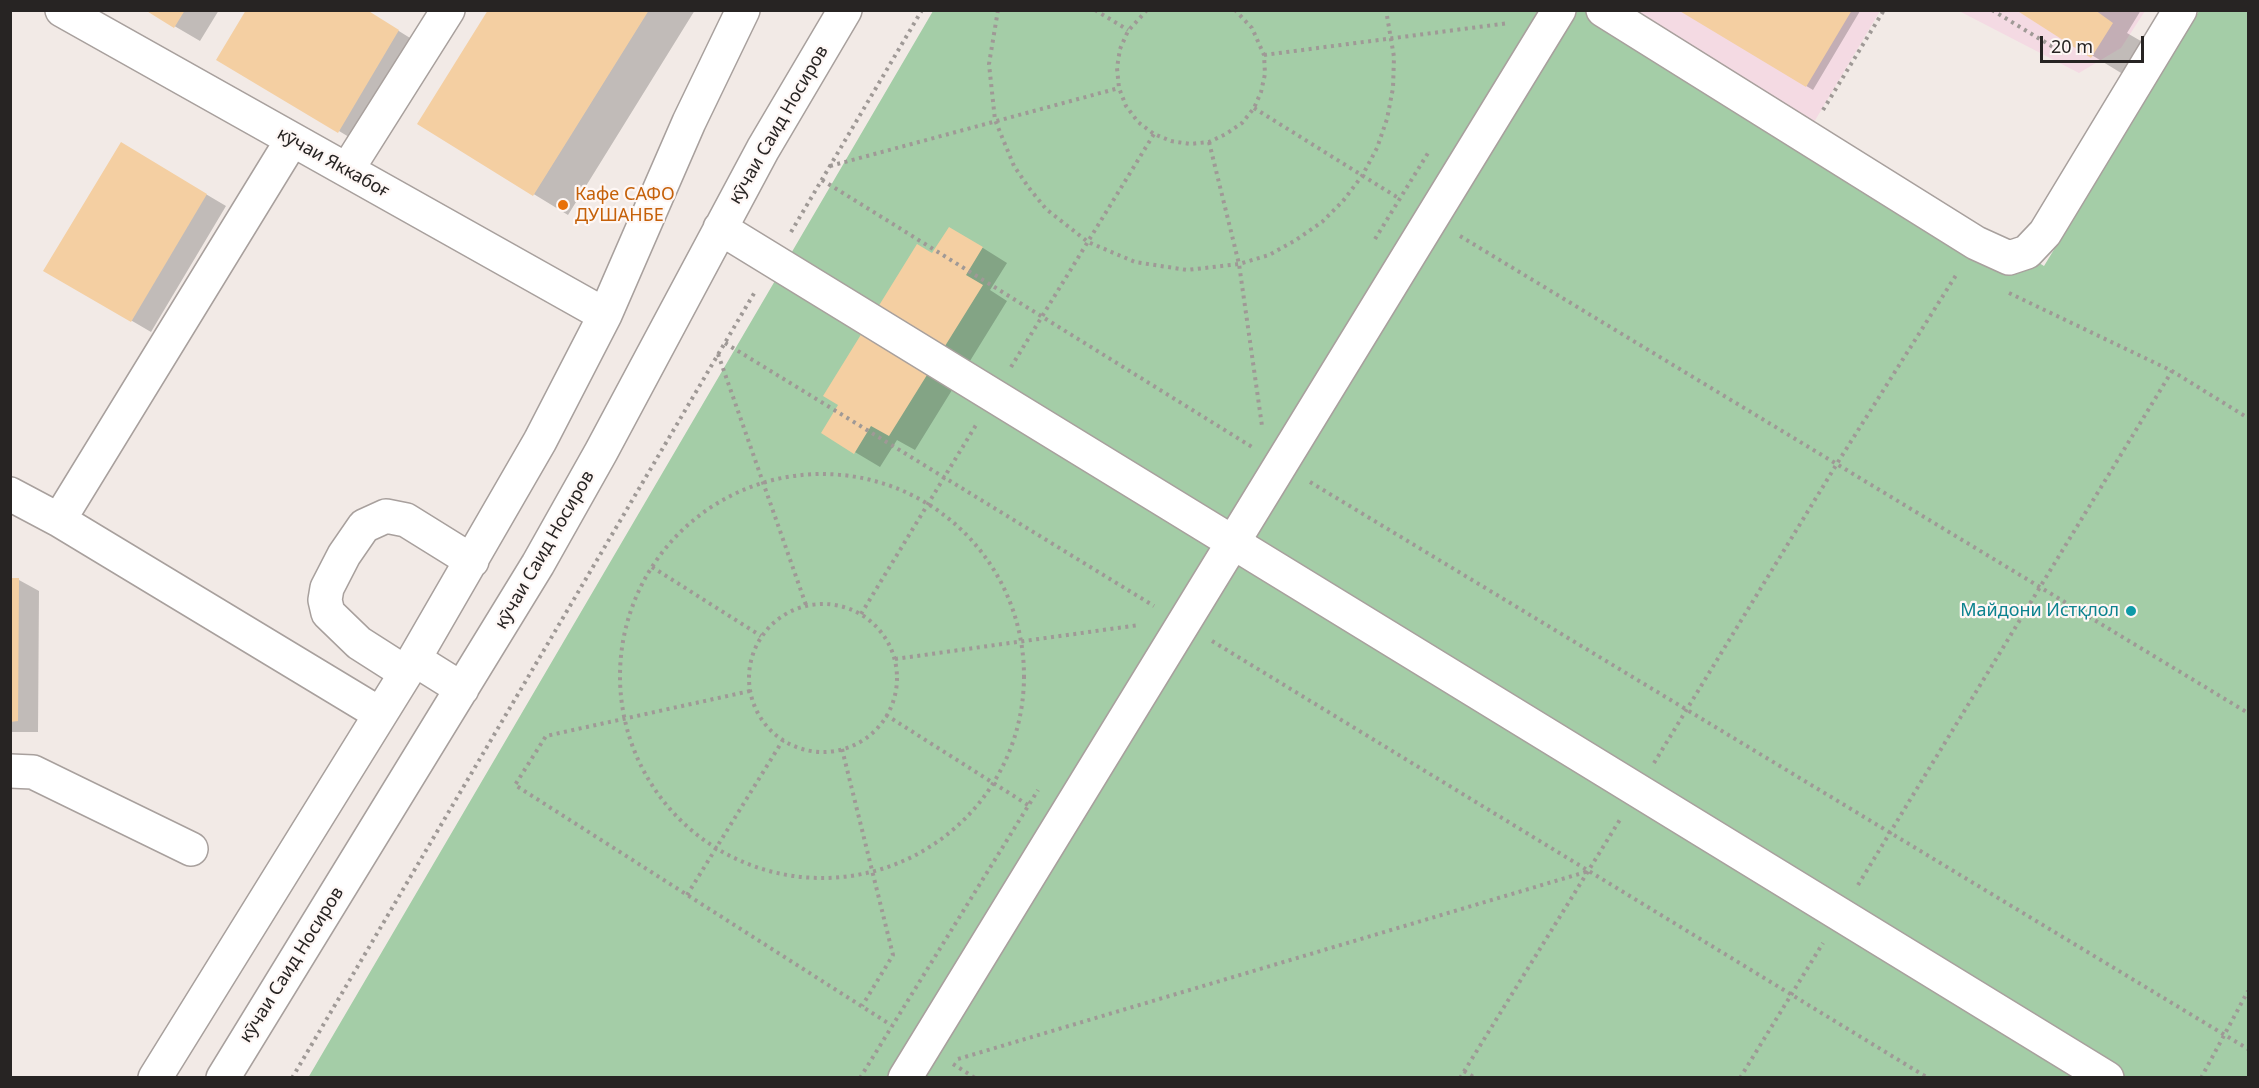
<!DOCTYPE html>
<meta charset="utf-8">
<style>
body{margin:0}
#map{position:relative;width:2259px;height:1088px;overflow:hidden;background:#f2eae6;font-family:"Noto Sans",sans-serif}
canvas{display:block}
.frame{position:absolute;inset:0;border:12px solid #272423;pointer-events:none}
.scale{position:absolute;left:2040px;top:36px;width:104px;height:27px;box-sizing:border-box;border:3px solid #272423;border-top:0;padding-left:8px;font-size:18px;line-height:21px;white-space:nowrap;color:#272423;-webkit-text-stroke:4px #fef7f5;paint-order:stroke}
</style>
<div id="map">
<canvas width="2259" height="1088"></canvas>
<div class="frame"></div>
<div class="scale">20 m</div>
</div>
<script>
const g = document.querySelector('canvas').getContext('2d');
g.lineJoin = 'round';
function fillPath(path, color) {
  g.fillStyle = color;
  g.fill(path, 'evenodd');
}
function poly(rows) {
  const path = new Path2D();
  for (const r of rows) {
    if (r.length === 3) {
      path.moveTo(r[0] + r[2], r[1]);
      path.arc(r[0], r[1], r[2], 0, 2 * Math.PI);
      continue;
    }
    path.moveTo(r[0], r[1]);
    for (let i = 2; i < r.length; i += 2) path.lineTo(r[i], r[i + 1]);
  }
  return path;
}
function trace(path, color, width, dash) {
  g.strokeStyle = color;
  g.lineWidth = width;
  g.lineCap = dash ? 'butt' : 'round';
  g.setLineDash(dash || []);
  g.stroke(path);
}
function write(font, color, halo, rows, align = 'center') {
  g.font = font + ' "Noto Sans",sans-serif';
  g.lineWidth = 4.5;
  g.setLineDash([]);
  g.textBaseline = 'middle';
  g.strokeStyle = halo;
  g.fillStyle = color;
  for (const [text, x, y, turn = 0] of rows) {
    g.save();
    g.translate(x, y);
    g.rotate((+turn || 0) * Math.PI / 180);
    g.textAlign = isNaN(turn) ? turn : align;
    if (halo) g.strokeText(text, 0, 0);
    g.fillText(text, 0, 0);
    g.restore();
  }
}
fillPath(poly([
 [1610,11,1880,11,1807,134],
 [1959,11,2145,11,2121,48,2079,73]
]), '#f4dae3');
fillPath(poly([
 [933,11,1631,11,2044,266,2199,11,2248,11,2248,1077,308,1078]
]), '#a4cda7');
fillPath(poly([
 [147,10,219,10,200,41],
 [365,10,423,46,364,146,339,131],
 [490,10,695,10,568,215,419,124],
 [1681,10,1860,11,1813,90],
 [2018,10,2141,10,2127,33,2146,44,2126,76],
 [121,144,226,206,151,332,45,270],
 [975,243,1007,263,990,290,1007,301,915,450,897,440,880,467,823,433,933,255],
 [10,580,19,580,39,591,38,732,10,732]
]), '#0003');
fillPath(poly([
 [145,10,185,10,174,28],
 [246,10,367,10,399,30,338,133,216,60],
 [488,10,649,10,533,196,417,124],
 [1678,10,1852,10,1806,87],
 [2016,10,2095,10,2113,23,2091,58],
 [121,142,207,194,131,322,43,271],
 [949,227,983,247,966,275,983,285,889,436,871,426,854,454,821,433,838,405,823,396,917,244,932,253],
 [10,578,19,578,18,721,10,722]
]), '#f4cfa2');
const minor = poly([
 [62,10,605,315],
 [1603,10,1976,243,2009,258,2027,252,2045,233,2180,10],
 [347,170,448,10],
 [720,228,2107,1078],
 [10,494,59,520,380,714],
 [59,520,292,140],
 [414,659,462,689],
 [406,673,359,643,328,613,325,600,327,588,344,555,364,526,386,516,406,520,472,561],
 [10,771,33,772,191,849],
 [155,1078,406,673,540,441,605,315,689,122,743,10],
 [223,1078,538,564,601,452,763,149,845,10],
 [905,1078,1559,10]
]);
trace(minor, '#a8a09d', 36);
trace(poly([
 [998,10,989,64,995,120,1014,166,1029,188,1046,209,1088,242,1135,262,1187,270,1239,264,1269,255,1296,240,1322,222,1343,201,1362,176,1377,148,1387,119,1393,88,1394,57,1386,10],
 [1095,10,1128,30],
 [1147,10,1128,31,1120,49,1117,68,1119,88,1126,106,1138,122,1154,134,1171,141,1190,144,1209,142,1226,134,1242,123,1254,108,1261,92,1265,74,1264,55,1252,28,1235,10],
 [1992,10,2063,53],
 [1264,55,1509,23],
 [1254,108,1400,199],
 [1823,110,1884,10],
 [1209,142,1239,264,1262,426],
 [830,166,1119,88],
 [822,180,1252,447],
 [791,232,922,10],
 [1460,236,2248,713],
 [1375,239,1428,153],
 [2009,293,2172,371,2248,418],
 [725,343,1154,606],
 [718,354,806,605],
 [1011,367,1154,134],
 [822,676,202],
 [1310,482,2248,1049],
 [652,567,761,636],
 [823,678,74],
 [861,614,976,425],
 [1212,641,1928,1078],
 [895,659,1139,625],
 [750,691,546,736,515,785,891,1025],
 [886,715,1028,805],
 [842,749,893,955,862,1006],
 [1654,763,1838,462,1958,272],
 [1858,885,2172,371],
 [687,895,783,740],
 [958,1059,1589,871],
 [953,1064,975,1078],
 [1464,1071,1475,1078],
 [292,1078,756,290],
 [860,1078,1038,790],
 [1460,1078,1621,818],
 [1740,1078,1823,943],
 [2201,1078,2248,991]
]), '#9f9996', 4, [3, 4.5]);
trace(minor, '#fff', 33);
for (const [x, y, r, color] of [
 [563,205,6,"#e8710a"],
 [2131,611,6,"#0f9aa8"]
]) {
  const dot = new Path2D();
  dot.arc(x, y, r, 0, 2 * Math.PI);
  g.fillStyle = color;
  g.fill(dot);
  trace(dot, '#fef7f5', 2);
}
write('18px', '#272423', '#fef7f5', [
 ["кӯчаи Саид Носиров",779,125,-60],
 ["кӯчаи Яккабоғ",333,163,29],
 ["кӯчаи Саид Носиров",545,550,-60],
 ["кӯчаи Саид Носиров",292,965,-58]
]);
write('18px', '#c56008', '#fef7f5', [
 ["Кафе САФО",575,195],
 ["ДУШАНБЕ",575,216]
], 'left');
write('18px', '#0d838f', '#fef7f5', [
 ["Майдони Истқлол",2119,611]
], 'right');
</script>
